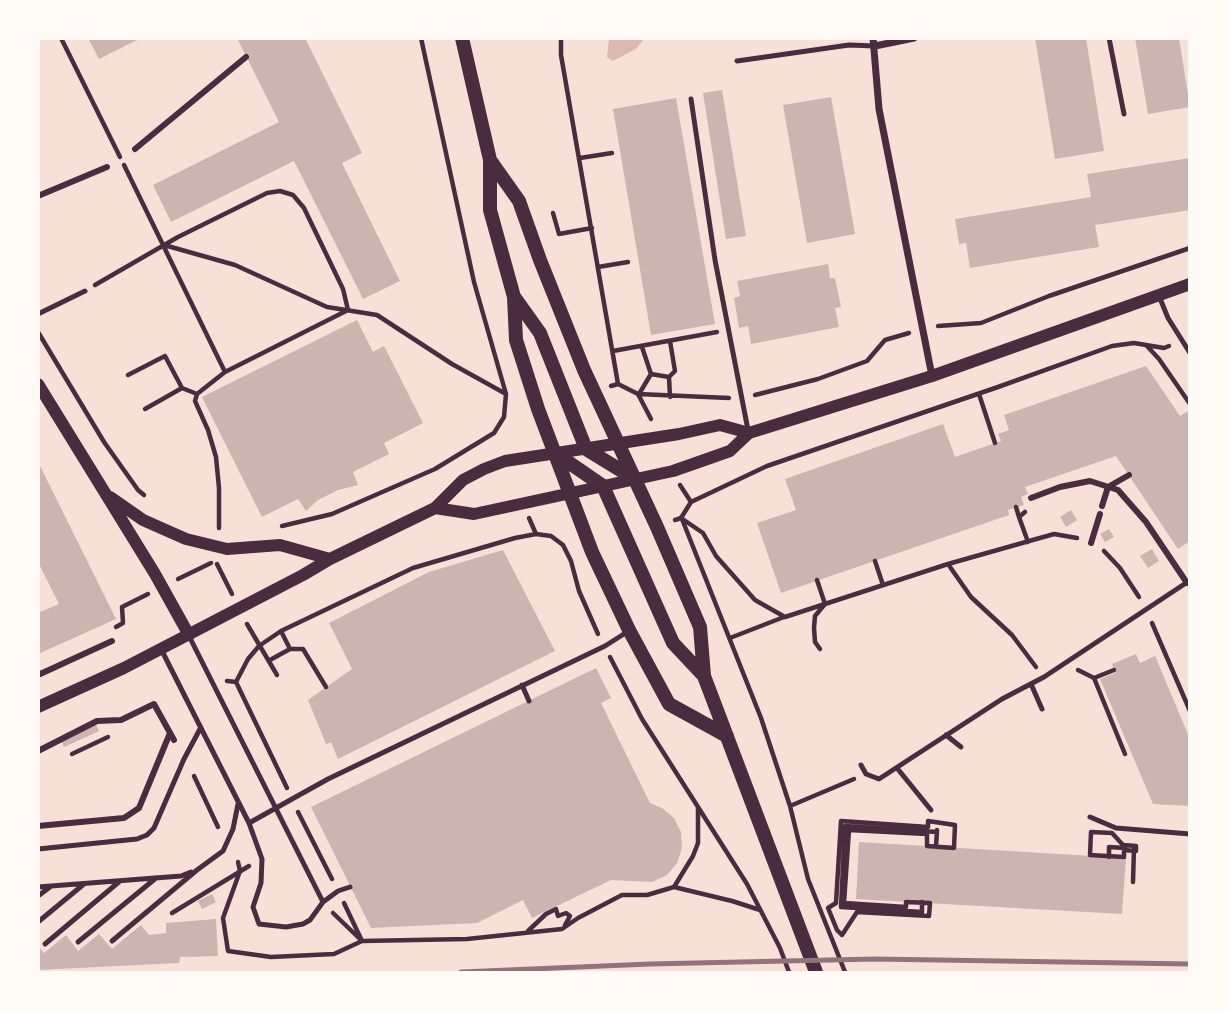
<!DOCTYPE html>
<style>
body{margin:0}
#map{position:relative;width:1228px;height:1011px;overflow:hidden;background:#f7e1d7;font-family:"Open Sans",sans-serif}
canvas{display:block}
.frame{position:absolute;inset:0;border:40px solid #fffaf5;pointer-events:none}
</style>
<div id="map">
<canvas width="1228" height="1011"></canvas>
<div class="frame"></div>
</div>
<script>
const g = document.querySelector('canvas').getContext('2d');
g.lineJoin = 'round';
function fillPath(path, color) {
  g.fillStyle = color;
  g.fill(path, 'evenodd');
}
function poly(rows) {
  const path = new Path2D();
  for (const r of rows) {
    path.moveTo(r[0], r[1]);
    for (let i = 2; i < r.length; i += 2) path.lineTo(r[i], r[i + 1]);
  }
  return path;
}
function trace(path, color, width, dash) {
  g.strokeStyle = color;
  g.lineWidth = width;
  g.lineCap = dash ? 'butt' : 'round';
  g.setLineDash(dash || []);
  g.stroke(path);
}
fillPath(poly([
 [609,39,609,38,644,39,636,49,613,61,607,57]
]), '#dcb8b0');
fillPath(poly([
 [88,38,141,38,99,59],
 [237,38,305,38,362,153,342,163,400,281,363,299,294,161,171,222,153,185,279,122],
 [1035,38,1086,38,1104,151,1055,159],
 [1135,38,1179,38,1190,107,1148,114],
 [722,90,746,236,726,239,703,93],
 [831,97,855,234,807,243,783,105],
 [676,98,715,324,651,335,613,109],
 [1190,158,1190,210,1095,225,1099,247,970,268,966,243,959,244,955,219,1091,197,1087,174],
 [828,264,830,278,835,278,841,307,835,308,839,327,751,344,748,326,739,328,734,298,740,296,737,281],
 [357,320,373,352,384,346,423,423,384,443,389,454,353,472,358,485,338,490,318,500,306,511,298,499,262,517,202,397],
 [1146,366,1180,416,1190,410,1190,541,1178,549,1116,456,1025,487,1028,494,1021,497,1024,505,1008,510,1009,515,781,593,757,523,796,510,785,479,943,424,955,457,1001,441,998,434,1009,430,1004,415],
 [38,462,116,619,38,654,38,613,59,604,38,562],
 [1071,510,1077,520,1066,527,1060,517],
 [1109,529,1114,537,1105,542,1100,534],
 [1152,549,1159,561,1148,568,1140,556],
 [503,550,555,651,338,759,331,742,326,744,308,700,352,669,329,623,429,572],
 [1136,654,1140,663,1155,656,1190,739,1190,806,1153,804,1100,679,1115,673,1112,664],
 [596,668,611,698,601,703,650,803,662,808,674,818,681,832,682,848,677,863,667,875,652,882,611,880,532,918,523,900,477,923,371,928,311,807],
 [95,723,99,731,64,747,61,740],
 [859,842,1126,858,1122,914,856,899],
 [212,894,216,902,202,909,198,901],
 [216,919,218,956,180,957,179,963,38,970,38,946,44,953,66,935,78,951,99,934,112,949,141,925,149,935,166,933,166,923]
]), '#ccb4b1');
trace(poly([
 [61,38,120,157],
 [561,38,561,55,618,384],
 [580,158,612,153],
 [124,165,225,372],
 [553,213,559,234,592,228],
 [164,245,235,265,327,307,377,315,452,364,506,394],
 [598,267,628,262],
 [95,285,178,237,267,193,280,191,293,195,304,208,343,289,348,310,225,372,197,394,195,401,208,430,216,457,219,488,219,528],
 [938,326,981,323,1049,296,1190,248],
 [38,332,104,442,138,490,144,495],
 [1147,346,1159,359,1190,404],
 [642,347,651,374,669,377,675,371,670,341],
 [613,351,717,332],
 [128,375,165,356,182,388,197,394],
 [669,377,670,397],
 [611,386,618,384,638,394,729,398],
 [638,394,651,419],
 [639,394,651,374],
 [979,394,995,443],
 [755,395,818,379,867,361,885,340,909,333],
 [145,409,182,388],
 [680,485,691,502],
 [1016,507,1019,517,1025,512],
 [1019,517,1028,542],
 [529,518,536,534],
 [681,518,703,533,716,556,755,600,785,617,948,564,1054,534,1077,538],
 [682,519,761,718,790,806,808,879,845,972],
 [675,520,681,518,691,502,767,466,998,387,1112,346,1134,343,1164,348,1169,346],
 [282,526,332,514,435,469,494,433,504,417,506,394,474,282,421,38],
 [1104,551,1120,568,1139,597],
 [875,561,883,585],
 [217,564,232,594],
 [948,564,971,597,1012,635,1036,667],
 [178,579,211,563],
 [817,580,825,604,815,616,814,628,815,642,820,649],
 [1152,623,1190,711],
 [247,624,277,675],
 [116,627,123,623,122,607,148,594],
 [281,631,290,649,303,649,326,687],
 [730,638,784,617],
 [610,657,642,719,747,884,780,948,789,972],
 [270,660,290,649],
 [1078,670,1094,678,1125,754],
 [1094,678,1114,670],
 [227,681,236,682,287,788],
 [236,682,248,659,259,646,281,631,413,568,515,538,536,534,551,536,563,545,571,561,579,591,598,634],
 [72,754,108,737],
 [194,776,218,827],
 [790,806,854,779],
 [298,812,332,879],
 [841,821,928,827,928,821,955,825,954,848,927,846,927,834,849,830,844,903,906,907,906,902,930,903,929,916,857,912,842,935,837,930,828,908,836,903,841,821],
 [1091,832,1112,833,1123,845,1136,846,1136,851,1124,850,1124,857,1090,855,1091,832],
 [936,847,937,830],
 [1109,857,1109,847,1125,848],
 [238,862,240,871,223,918,228,951,271,957,334,954,362,941,333,913],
 [1133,882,1134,848],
 [674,887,732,901,760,910],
 [922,902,922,912,841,907,845,826,937,832],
 [344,903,362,941,467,939,562,929,578,918,622,895,647,895,674,887,693,856,698,843,698,808],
 [172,913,249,866],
 [528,931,546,914,556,909,558,916,566,913,570,916,565,925]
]), '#4a2c40', 4.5);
trace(poly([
 [1109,38,1124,114],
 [737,61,849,45,875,46],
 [691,99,715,260,748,430],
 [1159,296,1168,318,1190,353],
 [38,314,85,291],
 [189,636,323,902],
 [161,649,249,823,262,859,261,883,253,907,259,924,286,927,303,924,310,920,323,902,338,891,350,887],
 [1031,684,1042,709],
 [522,685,529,701],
 [946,735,961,747],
 [861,765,866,774,879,779,1002,699,1044,677,1189,581],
 [897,768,931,810],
 [1090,817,1116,828,1190,834],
 [249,823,328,779,605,646,627,632],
 [38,849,137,839,147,835,154,828,184,759,200,729],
 [38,887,181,876,191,872],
 [38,896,50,887],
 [38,922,84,884],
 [112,941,197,870,223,851,233,829,238,804],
 [78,942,156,878],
 [45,944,120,881]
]), '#4a2c40', 5);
trace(poly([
 [135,149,246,57],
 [38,196,107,167],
 [1031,498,1060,487,1090,481,1118,490,1146,522,1187,583,1190,582],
 [1102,506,1108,487,1129,475],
 [1091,543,1100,514],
 [38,675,112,641],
 [38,751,97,721,121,720,154,704,174,740],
 [38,826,124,818,139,808,170,733]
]), '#4a2c40', 6);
trace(poly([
 [873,38,879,109,932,376],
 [875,46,914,38]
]), '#4a2c40', 7);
trace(poly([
 [38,384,155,574,189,635],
 [110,497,143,520,186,539,227,549,280,545,330,559],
 [435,508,474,514,673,471,730,451,749,433,932,376,1190,284],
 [38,707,124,668,303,575,330,559,435,508,463,480,484,469,505,461,679,434,720,425,749,433]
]), '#4a2c40', 12);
trace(poly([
 [462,38,490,160,490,210,514,297,516,340,538,409,592,552,629,630,669,704,727,736],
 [490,160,519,201,540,260,584,370,657,527,700,627,704,676,816,972],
 [515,298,540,333,586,449,635,479],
 [555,453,603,486,673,643,704,676]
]), '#4a2c40', 14);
trace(poly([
 [461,972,650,964,875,959,1190,964]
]), '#8f747c', 5);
</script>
